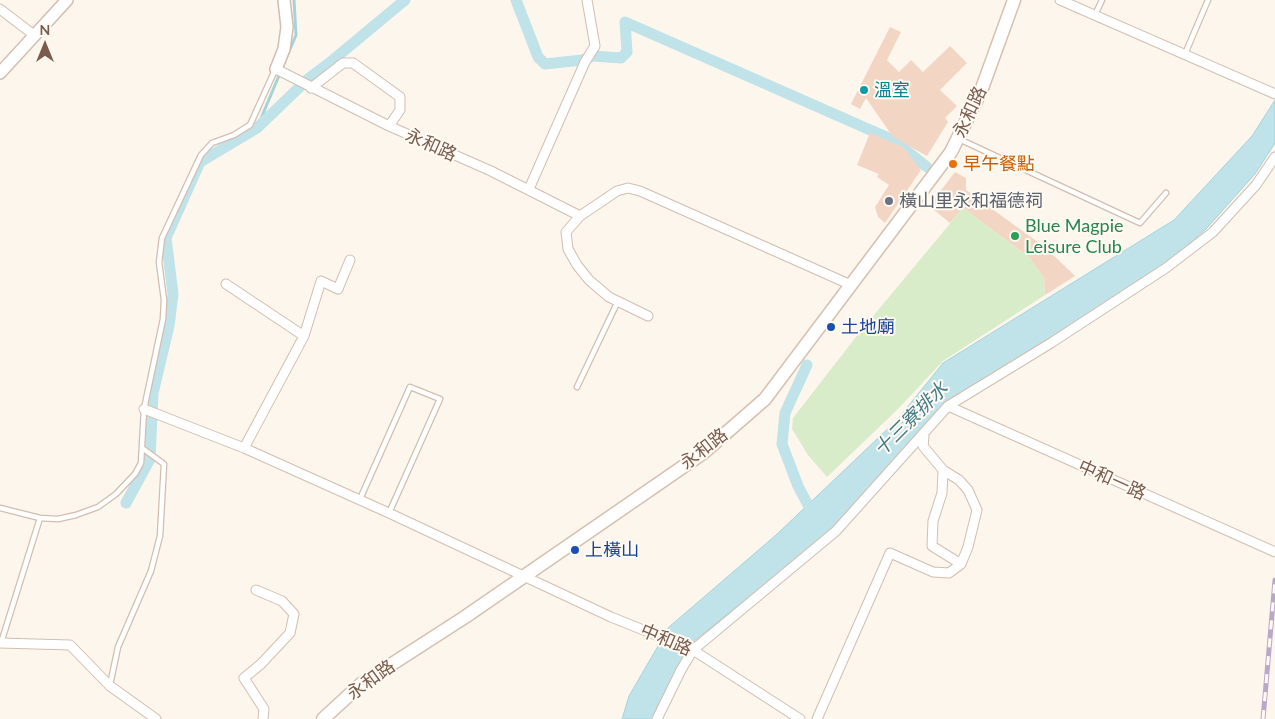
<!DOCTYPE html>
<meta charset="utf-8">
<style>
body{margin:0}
#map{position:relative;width:1275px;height:719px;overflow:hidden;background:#fdf6ec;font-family:Lato,sans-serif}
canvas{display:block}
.north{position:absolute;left:20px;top:20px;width:50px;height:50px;-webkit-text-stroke:4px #fffaf3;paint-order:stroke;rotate:0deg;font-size:14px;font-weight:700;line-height:20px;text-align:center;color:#7a5c4d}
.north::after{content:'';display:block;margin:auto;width:18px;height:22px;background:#7a5c4d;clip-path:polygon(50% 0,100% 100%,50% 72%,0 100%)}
</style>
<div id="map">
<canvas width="1275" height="719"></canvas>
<div class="north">N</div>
</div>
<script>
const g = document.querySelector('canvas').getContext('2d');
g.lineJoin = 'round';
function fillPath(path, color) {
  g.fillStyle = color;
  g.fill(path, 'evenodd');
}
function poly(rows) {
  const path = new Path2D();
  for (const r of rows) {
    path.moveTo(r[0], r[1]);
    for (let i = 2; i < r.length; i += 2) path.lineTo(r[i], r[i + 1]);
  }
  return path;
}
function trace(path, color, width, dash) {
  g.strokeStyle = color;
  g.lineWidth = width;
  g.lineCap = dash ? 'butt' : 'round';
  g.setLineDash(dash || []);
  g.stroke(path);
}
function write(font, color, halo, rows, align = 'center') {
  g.font = font + ' Lato,"Noto Sans TC",sans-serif';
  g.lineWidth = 4;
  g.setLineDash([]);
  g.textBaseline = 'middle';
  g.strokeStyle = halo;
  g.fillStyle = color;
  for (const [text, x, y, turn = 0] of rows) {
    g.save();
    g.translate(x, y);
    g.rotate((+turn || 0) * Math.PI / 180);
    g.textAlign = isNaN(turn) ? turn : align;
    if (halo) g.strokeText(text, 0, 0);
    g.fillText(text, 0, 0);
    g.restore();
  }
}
fillPath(poly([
 [963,208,1029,257,1044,278,1045,295,943,361,898,409,827,477,808,455,792,429,793,418,859,333]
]), '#d8ecc9');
const water = poly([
 [1275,100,1275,143,1255,174,1206,229,1165,265,946,404,834,529,694,641,675,672,654,719,622,719,629,696,669,627,776,535,897,420,943,363,1174,220,1252,136,1275,100]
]);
fillPath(water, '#bfe3e8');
trace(water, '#a5d3da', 1);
trace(poly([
 [257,128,296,35,294,0]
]), '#a5d3da', 3);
trace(poly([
 [516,0,538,57,545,64,582,60,593,56,621,58,627,52,625,22,893,140,927,167],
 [807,365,785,413,782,444,798,486,815,518],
 [126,503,150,459,153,393,169,326,173,294,166,238,200,162,257,128,308,79,328,64,405,0]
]), '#bfe3e8', 11);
fillPath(poly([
 [890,27,901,32,887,60,899,72,911,60,923,72,950,46,967,63,940,90,957,106,945,118,948,122,927,156,893,137,866,98,860,109,851,104],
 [870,133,903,147,921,170,885,223,878,217,875,207,889,185,877,177,879,174,857,165],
 [955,172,966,178,966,190,1046,248,1075,276,1045,295,1044,278,1029,257,963,208,950,223,929,206]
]), '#f3d5c3');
const service = poly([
 [1095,15,1102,0],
 [1185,54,1208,0],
 [959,139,1140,223,1166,193],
 [577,387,618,301],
 [360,499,410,387,440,399,389,513],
 [0,508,40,518,58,519,76,515,98,507,116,494,135,474,141,463,144,409,163,319,164,300,159,262,162,238,201,155,212,143,234,135,250,125,275,70],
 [1,643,40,518],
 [110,685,118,647,151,571,160,536,164,464,142,448]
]);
const minor = poly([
 [1060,0,1275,94],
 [0,9,34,35],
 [276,69,389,126,491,171,580,216,617,191,628,188,640,191,851,285],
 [311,88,343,63,353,63,400,97,400,110,389,126],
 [529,189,585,62,595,46,587,0],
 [580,216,566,232,568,249,577,265,589,280,609,297,648,316],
 [226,284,304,336,244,448],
 [304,336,321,281,338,289,350,260],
 [948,406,1275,552],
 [144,409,244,448,389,513,611,617,693,650,800,719],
 [943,470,959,480,968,490,977,510,968,547,961,564],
 [256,590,282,601,294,614,290,633,261,664,244,678,264,709,263,719],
 [0,643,70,645,110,686,156,719],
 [657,719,681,670,693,650,836,531,948,406,1051,343,1166,268,1213,232,1256,185,1275,157],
 [817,719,890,553,933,572,949,573,961,564,932,546,933,521,942,493,943,470,923,446,924,436]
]);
const tertiary = poly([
 [276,69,284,49,287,27,284,0],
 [0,73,67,0]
]);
const secondary = poly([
 [323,719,361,684,465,617,703,453,765,399,951,152,981,91,1014,0]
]);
trace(service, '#d1beb0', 7);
trace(minor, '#d1beb0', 11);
trace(tertiary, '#d1beb0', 14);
trace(secondary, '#d6c0b0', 15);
trace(service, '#fff', 4.5);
trace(minor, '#fff', 9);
trace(tertiary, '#fff', 11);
trace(secondary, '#fff', 12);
const rail = poly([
 [1263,719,1275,580]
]);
trace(rail, '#b9a8c9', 5);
trace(rail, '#fffaf3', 3, [9]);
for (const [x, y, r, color] of [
 [864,90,5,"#0f9aa8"],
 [953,164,5,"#e8710a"],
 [889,201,5,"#6b7280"],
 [1015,236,5,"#2e9e5b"],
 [831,327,5,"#1a4fb4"],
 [575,550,5,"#1a4fb4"]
]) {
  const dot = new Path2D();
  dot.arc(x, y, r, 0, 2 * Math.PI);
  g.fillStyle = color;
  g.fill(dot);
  trace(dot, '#fffaf3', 2);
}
write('18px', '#0d838f', '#fffaf3', [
 ["溫室",874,90]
], 'left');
write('18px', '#7a5c4d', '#fffaf3', [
 ["永和路",970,112,-65],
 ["永和路",431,145,24],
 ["永和路",704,449,-38],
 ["中和一路",1112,480,24],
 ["中和路",666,640,23],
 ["永和路",371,680,-36]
]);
write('18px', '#c56008', '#fffaf3', [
 ["早午餐點",963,164]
], 'left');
write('18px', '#5b616d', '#fffaf3', [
 ["橫山里永和福德祠",899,201]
], 'left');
write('18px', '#27864d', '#fffaf3', [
 ["Blue Magpie",1025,226],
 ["Leisure Club",1025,247]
], 'left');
write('18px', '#164399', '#fffaf3', [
 ["土地廟",841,327],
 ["上橫山",585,550]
], 'left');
write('italic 19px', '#437c86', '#fffaf3', [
 ["十三寮排水",911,419,-45]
]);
</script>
